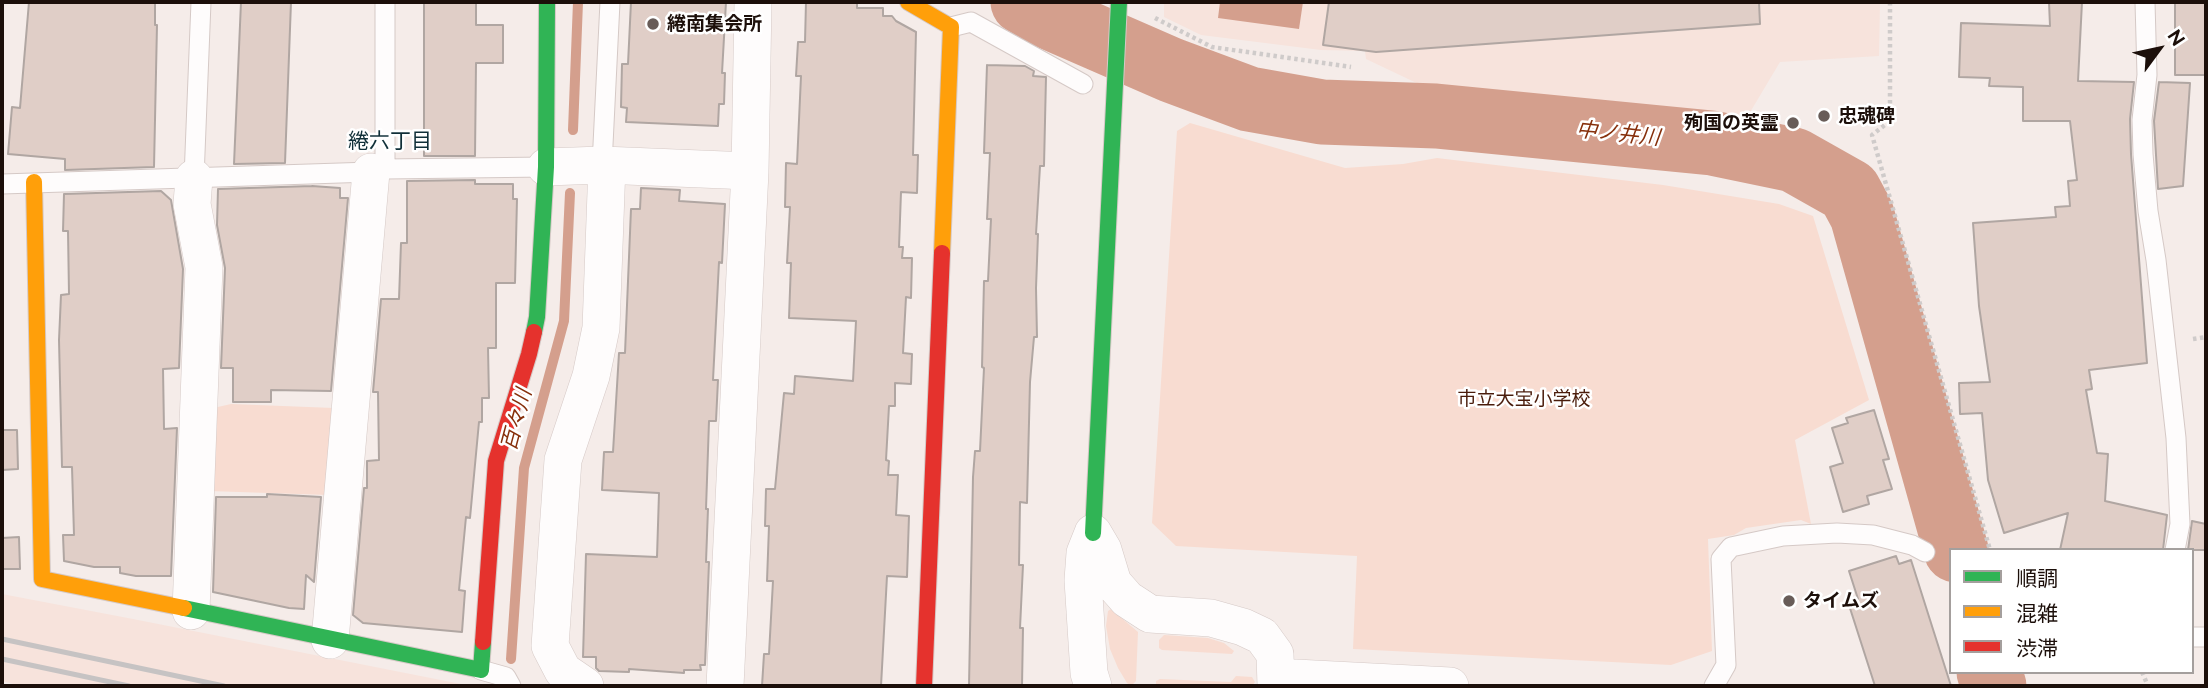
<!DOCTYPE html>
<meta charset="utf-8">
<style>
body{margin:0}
#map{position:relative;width:2208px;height:688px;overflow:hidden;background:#f5ece9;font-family:Raleway,"Noto Sans JP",sans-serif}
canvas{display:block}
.frame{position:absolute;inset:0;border:4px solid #1c0f0a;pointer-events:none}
.legend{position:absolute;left:1949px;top:548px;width:245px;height:126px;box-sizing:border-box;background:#fff;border:2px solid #a49f9d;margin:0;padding:9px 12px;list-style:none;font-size:21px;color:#1c0f0a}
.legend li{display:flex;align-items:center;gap:14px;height:35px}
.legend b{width:35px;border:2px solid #a49f9d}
.north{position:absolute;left:2124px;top:14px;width:70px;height:70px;-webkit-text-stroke:5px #fff;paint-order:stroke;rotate:57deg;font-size:19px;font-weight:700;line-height:28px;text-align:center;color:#1c0f0a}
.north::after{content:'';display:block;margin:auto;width:24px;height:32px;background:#1c0f0a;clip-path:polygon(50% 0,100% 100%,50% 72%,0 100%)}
</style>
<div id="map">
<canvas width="2208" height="688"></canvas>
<div class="frame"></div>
<ul class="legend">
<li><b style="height:9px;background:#30b455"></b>順調</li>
<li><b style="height:9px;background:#ff9f0a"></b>混雑</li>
<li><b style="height:9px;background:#e5322d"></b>渋滞</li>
</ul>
<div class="north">N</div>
</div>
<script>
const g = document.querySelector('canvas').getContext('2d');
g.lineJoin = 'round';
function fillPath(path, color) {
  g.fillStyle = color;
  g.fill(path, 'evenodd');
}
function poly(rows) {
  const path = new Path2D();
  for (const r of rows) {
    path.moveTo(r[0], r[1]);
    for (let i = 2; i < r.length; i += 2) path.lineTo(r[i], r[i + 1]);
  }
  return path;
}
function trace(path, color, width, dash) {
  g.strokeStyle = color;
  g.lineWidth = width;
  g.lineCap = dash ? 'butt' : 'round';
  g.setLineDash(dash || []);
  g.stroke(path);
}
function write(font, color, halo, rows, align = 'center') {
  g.font = font + ' Raleway,"Noto Sans JP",sans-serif';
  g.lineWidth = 5;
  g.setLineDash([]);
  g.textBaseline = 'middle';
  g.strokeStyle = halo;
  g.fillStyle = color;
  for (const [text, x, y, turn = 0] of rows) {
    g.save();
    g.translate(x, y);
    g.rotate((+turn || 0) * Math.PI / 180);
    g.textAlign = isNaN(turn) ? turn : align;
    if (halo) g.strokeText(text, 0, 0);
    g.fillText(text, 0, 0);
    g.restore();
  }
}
fillPath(poly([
 [1164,2,1880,2,1879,56,1780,62,1749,114,1722,118,1425,87,1366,59,1365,51,1321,50,1201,35,1164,17],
 [2,594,133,619,471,686,21,686,2,681]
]), '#f7e3dc');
fillPath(poly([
 [1190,123,1345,168,1403,164,1437,158,1663,185,1779,204,1813,216,1869,400,1795,440,1811,524,1801,520,1746,528,1734,535,1708,539,1712,651,1671,665,1353,649,1357,556,1176,546,1152,523,1177,131],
 [231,404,334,408,328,495,209,491,209,409],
 [1111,609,1138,632,1136,681,1131,686,1127,683,1118,668,1110,649,1106,626,1108,611],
 [1164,635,1208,638,1224,643,1234,651,1232,654,1162,650,1159,648,1159,640],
 [1236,676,1252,677,1255,682,1252,686,1156,686,1156,681,1160,679,1231,682]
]), '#f8dcd1');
fillPath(poly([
 [1220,2,1303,2,1299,29,1218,18]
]), '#d49f8d');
trace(poly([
 [573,130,578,2],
 [511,659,524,468,564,321,570,193]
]), '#d49f8d', 10);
trace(poly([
 [1023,2,1047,16,1171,70,1249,99,1322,112,1436,116,1712,143,1794,160,1849,191,1862,215,1956,550],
 [1989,672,1994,686]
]), '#d49f8d', 65);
const building = poly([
 [29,2,155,2,155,25,157,25,154,167,65,170,65,159,8,154,12,107,20,108,29,2],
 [241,2,291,2,285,163,234,164,241,2],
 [424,2,476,2,476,25,503,25,503,63,476,63,475,156,424,156,424,2],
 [631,2,726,2,722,73,725,73,724,104,719,104,718,126,626,122,627,108,621,107,622,64,628,64,631,2],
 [806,2,857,2,857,8,883,8,883,16,892,16,896,21,916,32,913,155,918,155,917,193,901,192,899,247,903,247,902,258,912,258,911,298,906,297,903,353,912,354,911,384,895,383,895,406,889,406,886,460,889,461,888,475,898,475,896,515,909,516,907,577,887,576,881,686,762,686,764,654,769,654,773,581,767,581,769,526,765,526,766,489,775,489,784,393,794,394,795,376,853,381,856,321,789,318,791,263,787,263,790,207,785,207,786,163,797,164,801,76,796,76,798,42,805,42,806,2],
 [1329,2,1759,2,1760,24,1376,52,1323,45,1329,2],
 [2049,2,2082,2,2078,81,2134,82,2130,119,2131,154,2147,363,2089,370,2092,389,2086,390,2097,453,2108,454,2105,501,2167,515,2163,550,2060,550,2068,513,2004,533,1988,480,1982,413,1960,414,1959,383,1990,382,1979,306,1973,223,2056,217,2055,207,2070,206,2068,181,2077,180,2070,121,2023,121,2023,87,1989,86,1990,78,1959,77,1961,23,2050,26,2049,2],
 [2175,2,2206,2,2206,75,2175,75,2175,2],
 [987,65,1025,66,1034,71,1033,76,1046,77,1044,166,1040,166,1036,234,1038,234,1036,288,1037,337,1034,337,1030,382,1027,503,1020,502,1019,565,1023,565,1020,628,1023,628,1022,686,969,686,973,477,975,451,980,451,984,368,982,367,984,281,988,281,991,219,987,219,990,153,984,153,987,65],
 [2159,82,2190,83,2183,186,2158,189,2154,121,2159,82],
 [475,180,475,184,513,184,513,199,517,199,515,283,496,283,496,348,488,348,489,398,482,398,482,422,479,422,470,518,466,517,459,590,465,591,462,632,363,623,353,615,364,488,367,488,367,461,379,460,378,392,373,392,381,299,399,299,401,243,407,243,407,181,475,180],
 [312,186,340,188,340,198,348,198,331,391,271,390,271,402,233,402,233,368,221,368,225,268,217,225,218,189,312,186],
 [641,188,680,190,679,201,725,204,722,263,719,262,713,380,718,380,716,421,709,421,706,509,708,509,706,562,709,562,705,665,700,665,701,670,684,670,684,673,629,669,629,672,599,671,596,668,596,657,583,657,586,554,657,557,659,493,602,490,604,452,613,452,619,353,625,353,631,209,640,209,641,188],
 [161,191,171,200,183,269,179,368,163,369,164,429,177,428,171,576,136,576,120,573,120,567,94,567,64,561,63,535,74,535,72,467,62,467,59,340,61,295,69,294,68,231,63,231,64,194,161,191],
 [1874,410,1889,459,1883,460,1892,489,1867,496,1869,504,1843,512,1830,467,1843,463,1832,428,1848,423,1846,418,1874,410],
 [2,430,17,430,18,469,2,470,2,430],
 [267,494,321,497,314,582,306,575,304,609,289,608,213,592,216,497,267,497,267,494],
 [2192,521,2206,524,2206,550,2188,550,2192,521],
 [19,537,20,569,2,569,2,538,19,537],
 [1896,556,1899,564,1911,560,1951,686,1875,686,1848,602,1858,599,1849,571,1896,556]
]);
fillPath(building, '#e0cec7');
trace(building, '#b0a6a2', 2);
const lane = poly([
 [2145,2,2147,75,2142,120,2143,154,2148,211,2156,260,2176,438,2180,524,2175,550],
 [951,27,971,22,1083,84],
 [602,165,610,2],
 [385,169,385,2],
 [194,178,201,2],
 [2,184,371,172,385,169,546,167],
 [2192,637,2206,637],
 [481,670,506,677,511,686],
 [1714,686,1726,665,1721,559,1731,547,1783,536,1837,533,1873,535,1912,545,1925,552]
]);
const street = poly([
 [546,167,602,165,750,171],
 [1093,533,1103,550,1113,583,1127,599,1150,614,1211,618,1243,627,1262,636,1275,654,1276,686],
 [191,611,204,267,192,204,194,178],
 [330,640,371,172],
 [1276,677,1450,686],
 [585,686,563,671,550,646,563,460,591,376,601,328,607,165],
 [725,686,750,171,753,2],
 [1093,686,1089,673,1083,580,1085,553,1093,533]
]);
const fast = poly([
 [534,332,537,317,546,167,547,2],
 [1093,533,1119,2],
 [184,608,481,670,483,642]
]);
const slow = poly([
 [908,2,951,27,942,253],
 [34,182,42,579,184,608]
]);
const jam = poly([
 [483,642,496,461,529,354,534,332],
 [924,686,942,253]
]);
trace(lane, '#d5c9c6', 21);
trace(street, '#d5c9c6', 38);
trace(fast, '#d5c9c6', 18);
trace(slow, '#d5c9c6', 18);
trace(jam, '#d5c9c6', 18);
trace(poly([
 [1890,2,1890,121,1872,135,1990,550],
 [1155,18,1212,47,1351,67],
 [2193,339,2206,337],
 [2142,672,2148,686]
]), '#cfcbca', 4.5, [3.5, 3.5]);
trace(lane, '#fefcfc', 19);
trace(street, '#fefcfc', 37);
trace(fast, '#30b455', 16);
trace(slow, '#ff9f0a', 16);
trace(jam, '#e5322d', 16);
trace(poly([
 [2,639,224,686],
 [2,659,129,686]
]), '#c6c3c3', 5);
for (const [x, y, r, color] of [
 [653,24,7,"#685c58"],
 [1824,116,7,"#685c58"],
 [1793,123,7,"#685c58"],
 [1789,601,7,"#685c58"]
]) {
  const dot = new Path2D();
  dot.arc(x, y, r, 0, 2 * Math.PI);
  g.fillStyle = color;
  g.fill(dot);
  trace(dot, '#fff', 2.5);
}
write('bold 19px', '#1c0f0a', '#fff', [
 ["綣南集会所",667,24],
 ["忠魂碑",1838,116],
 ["殉国の英霊",1779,123,"right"],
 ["タイムズ",1803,601]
], 'left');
write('19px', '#4a1c0b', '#fff', [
 ["市立大宝小学校",1524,399]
]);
write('italic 21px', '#862f0b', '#fff', [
 ["中ノ井川",1618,134,6],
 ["百々川",517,420,-75]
]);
write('21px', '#102f38', '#fff', [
 ["綣六丁目",390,142]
]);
</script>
